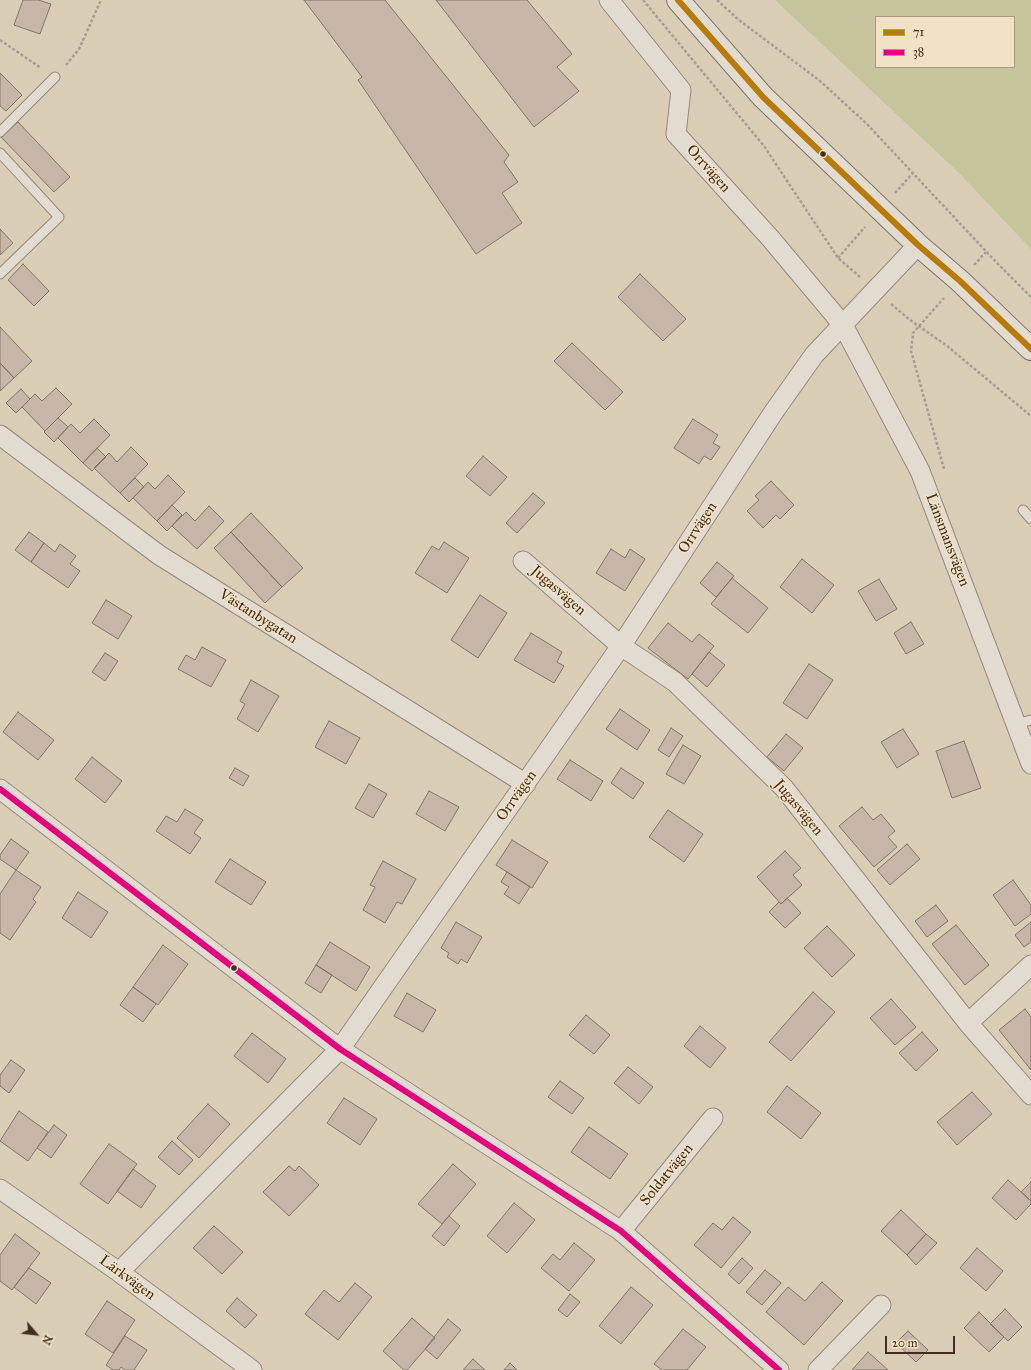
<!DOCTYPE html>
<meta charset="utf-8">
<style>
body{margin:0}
#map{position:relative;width:1031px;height:1370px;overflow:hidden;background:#dacdb6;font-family:"IM FELL Great Primer",serif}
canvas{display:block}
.legend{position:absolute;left:875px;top:16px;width:140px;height:52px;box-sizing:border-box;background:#f1e2c6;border:1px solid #ab9982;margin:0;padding:5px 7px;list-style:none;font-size:12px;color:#432c1b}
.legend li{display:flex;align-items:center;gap:8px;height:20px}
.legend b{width:20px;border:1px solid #ab9982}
.north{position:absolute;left:16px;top:1314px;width:40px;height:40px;-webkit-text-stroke:3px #f1e2c6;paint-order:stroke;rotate:118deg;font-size:11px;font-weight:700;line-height:16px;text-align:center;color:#432c1b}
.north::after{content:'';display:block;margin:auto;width:14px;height:18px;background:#432c1b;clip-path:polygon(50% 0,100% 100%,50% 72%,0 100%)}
.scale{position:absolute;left:885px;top:1336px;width:70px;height:18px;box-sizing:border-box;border:2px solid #432c1b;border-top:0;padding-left:5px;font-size:12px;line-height:14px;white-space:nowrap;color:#432c1b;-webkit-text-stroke:3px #f1e2c6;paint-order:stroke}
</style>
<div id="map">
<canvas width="1031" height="1370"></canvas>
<ul class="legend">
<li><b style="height:5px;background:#b87b09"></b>71</li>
<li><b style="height:5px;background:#e5007d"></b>38</li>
</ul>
<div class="north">N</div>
<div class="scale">20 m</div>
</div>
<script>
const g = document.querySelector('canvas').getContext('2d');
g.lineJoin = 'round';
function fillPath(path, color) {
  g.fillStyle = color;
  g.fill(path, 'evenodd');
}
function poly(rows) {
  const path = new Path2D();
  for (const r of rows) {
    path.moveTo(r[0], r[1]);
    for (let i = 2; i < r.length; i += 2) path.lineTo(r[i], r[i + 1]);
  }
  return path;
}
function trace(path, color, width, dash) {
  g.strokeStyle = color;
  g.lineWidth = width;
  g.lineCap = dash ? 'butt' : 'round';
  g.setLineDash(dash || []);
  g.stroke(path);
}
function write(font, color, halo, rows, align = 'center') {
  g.font = font + ' "IM FELL Great Primer",serif';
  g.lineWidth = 3;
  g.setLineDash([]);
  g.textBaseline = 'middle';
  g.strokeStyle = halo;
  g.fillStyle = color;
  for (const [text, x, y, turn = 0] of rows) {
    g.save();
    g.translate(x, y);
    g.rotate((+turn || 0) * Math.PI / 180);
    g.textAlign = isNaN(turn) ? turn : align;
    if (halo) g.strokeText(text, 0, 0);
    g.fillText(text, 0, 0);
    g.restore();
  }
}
fillPath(poly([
 [775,0,1031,0,1031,249,958,172],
 [876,17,1014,17,1014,67,876,67]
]), '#c6c49d');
const building = poly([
 [23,0,38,0,51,4,40,34,14,25,23,0],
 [304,0,385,0,509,155,504,162,518,182,502,193,522,223,476,254,358,80,362,77,304,0],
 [436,0,527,0,572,54,557,67,579,91,534,127,436,0],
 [0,73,22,95,6,111,0,106,0,73],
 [18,122,70,177,54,192,1,137,18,122],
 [0,229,13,243,0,255,0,229],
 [23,264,49,291,34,306,8,280,23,264],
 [640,274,686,319,663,341,618,297,640,274],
 [0,327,32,361,14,378,0,363,0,327],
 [572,343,623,392,605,410,554,361,572,343],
 [0,363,14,378,0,391,0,363],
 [56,388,72,404,45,431,22,407,35,394,42,401,56,388],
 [21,389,30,399,16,413,6,403,21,389],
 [58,418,68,427,54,442,44,432,58,418],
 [94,419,110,435,83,463,58,438,71,424,80,433,94,419],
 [693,419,718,435,713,443,720,447,711,460,704,456,699,464,674,448,693,419],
 [131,447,148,464,120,493,94,468,109,453,117,462,131,447],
 [97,448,106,457,92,471,83,463,97,448],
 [483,456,507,477,490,496,466,476,483,456],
 [168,475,185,492,157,521,133,498,148,482,155,489,168,475],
 [135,478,144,487,129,502,120,493,135,478],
 [771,481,794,505,780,519,776,515,763,528,747,511,759,500,755,496,771,481],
 [533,493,545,503,517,533,506,523,533,493],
 [172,505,182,515,167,531,157,521,172,505],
 [209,506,224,521,197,549,172,526,186,512,195,521,209,506],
 [251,513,303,568,282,587,231,532,251,513],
 [29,532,44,543,31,562,15,550,29,532],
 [231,532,282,587,265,603,214,548,231,532],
 [444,542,469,558,447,593,415,573,432,546,439,550,444,542],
 [44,543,55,552,60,544,76,556,70,564,80,571,68,588,31,562,44,543],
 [611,549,625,558,630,549,645,559,625,591,596,573,611,549],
 [802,559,834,585,812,613,780,587,802,559],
 [717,562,734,576,716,597,700,583,717,562],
 [732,578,768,608,748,633,711,604,732,578],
 [879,579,897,609,876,621,858,591,879,579],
 [480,595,507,613,478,658,451,640,480,595],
 [106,600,132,616,118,639,92,623,106,600],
 [911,622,924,644,906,654,894,633,911,622],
 [668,623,692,642,699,634,714,646,688,679,648,648,668,623],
 [531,633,562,652,557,662,564,666,554,683,514,660,531,633],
 [202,647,226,660,211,687,178,669,186,655,195,660,202,647],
 [709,652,725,665,707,687,692,674,709,652],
 [105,653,118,661,105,681,92,672,105,653],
 [809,664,833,680,807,719,783,703,809,664],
 [251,680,279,696,258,732,237,719,245,704,240,701,251,680],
 [620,709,650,730,637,750,606,729,620,709],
 [18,712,54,740,38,760,3,732,18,712],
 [329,721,360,738,346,764,315,747,329,721],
 [671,728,683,736,669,757,658,750,671,728],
 [903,729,919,754,897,768,881,742,903,729],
 [786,734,803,748,784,771,767,757,786,734],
 [964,741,981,788,952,798,936,751,964,741],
 [683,745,701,756,684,784,666,774,683,745],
 [92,757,122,781,105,803,75,779,92,757],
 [570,760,603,781,591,801,557,779,570,760],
 [235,768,249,776,243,786,229,778,235,768],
 [621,768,644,783,633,799,611,783,621,768],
 [369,784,387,794,373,818,355,808,369,784],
 [429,791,459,807,445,831,416,814,429,791],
 [862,807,873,820,881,814,895,831,888,837,897,847,874,867,839,826,862,807],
 [185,809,203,820,194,833,201,838,190,854,156,831,166,816,177,822,185,809],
 [668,810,703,834,684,862,649,837,668,810],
 [11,839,29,852,16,870,0,859,0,855,11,839],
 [512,840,548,862,532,888,496,865,512,840],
 [907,844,920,859,890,885,877,870,907,844],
 [785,851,801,868,793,875,802,885,781,904,757,877,785,851],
 [230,859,266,882,251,905,215,882,230,859],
 [383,861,416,879,402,904,397,902,385,923,363,910,375,887,370,885,383,861],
 [16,870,41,887,33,899,36,902,10,940,0,933,0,894,16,870],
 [507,872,530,887,519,904,504,894,509,887,501,882,507,872],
 [1013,880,1031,905,1031,914,1015,926,993,895,1013,880],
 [78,892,108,912,91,938,62,918,78,892],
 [787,898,801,913,785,928,769,912,779,902,781,904,787,898],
 [936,905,948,921,927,937,915,921,936,905],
 [456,922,482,937,467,963,461,959,458,964,447,957,449,953,441,948,456,922],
 [1031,922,1031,942,1024,947,1015,935,1031,922],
 [956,925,989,965,965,985,932,944,956,925],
 [827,926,855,955,832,977,804,948,827,926],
 [330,942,370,967,356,991,316,965,330,942],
 [163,945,188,964,158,1005,133,987,163,945],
 [316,965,332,975,321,993,305,983,316,965],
 [133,987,156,1004,143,1022,120,1005,133,987],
 [813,992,835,1012,791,1061,769,1042,813,992],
 [407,993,436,1010,423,1032,394,1016,407,993],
 [891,999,916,1027,895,1045,870,1018,891,999],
 [1025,1009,1031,1017,1031,1070,999,1030,1025,1009],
 [586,1015,610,1035,594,1054,569,1035,586,1015],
 [700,1026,726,1048,710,1068,684,1046,700,1026],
 [922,1032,938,1050,916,1071,899,1053,922,1032],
 [252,1033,286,1059,268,1083,234,1056,252,1033],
 [11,1060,25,1070,9,1093,0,1086,0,1075,11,1060],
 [628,1067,653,1087,639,1104,614,1083,628,1067],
 [560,1081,584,1098,572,1114,548,1097,560,1081],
 [787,1086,821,1113,801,1139,767,1112,787,1086],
 [972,1092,992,1114,957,1145,937,1122,972,1092],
 [344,1098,377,1119,360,1145,327,1123,344,1098],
 [208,1104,230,1124,199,1158,177,1138,208,1104],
 [19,1111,48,1132,28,1161,0,1141,19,1111],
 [54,1125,67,1135,51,1158,37,1148,54,1125],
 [589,1127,628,1154,610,1179,571,1152,589,1127],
 [172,1141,193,1160,179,1175,158,1157,172,1141],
 [109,1144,137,1164,108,1204,80,1184,109,1144],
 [453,1164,476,1184,442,1224,418,1204,453,1164],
 [289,1166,295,1171,299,1166,319,1185,289,1216,263,1192,289,1166],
 [133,1169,156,1186,141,1208,117,1191,133,1169],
 [1008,1180,1031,1201,1031,1204,1016,1220,992,1198,1008,1180],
 [1031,1182,1031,1201,1021,1192,1031,1182],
 [514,1203,535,1220,507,1253,487,1236,514,1203],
 [901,1210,926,1234,907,1255,881,1231,901,1210],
 [449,1216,460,1226,444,1246,432,1236,449,1216],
 [733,1217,751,1232,721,1268,694,1245,713,1223,722,1230,733,1217],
 [214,1226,243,1252,222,1274,193,1248,214,1226],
 [15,1234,40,1253,12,1290,0,1281,0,1255,15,1234],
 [926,1234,937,1243,916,1265,907,1255,926,1234],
 [574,1243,595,1260,569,1291,541,1268,553,1254,560,1260,574,1243],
 [977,1248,1003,1271,986,1291,960,1268,977,1248],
 [742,1258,753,1268,739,1284,728,1274,742,1258],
 [29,1268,51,1283,36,1304,14,1287,29,1268],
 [765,1270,781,1283,762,1305,746,1292,765,1270],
 [822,1282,843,1301,804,1345,766,1312,788,1287,805,1301,822,1282],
 [355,1283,372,1297,338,1340,305,1314,324,1290,339,1302,355,1283],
 [631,1287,653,1305,621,1344,599,1326,631,1287],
 [570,1294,580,1302,567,1317,558,1310,570,1294],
 [237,1298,257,1315,245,1328,226,1311,237,1298],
 [107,1301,135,1320,113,1353,85,1334,107,1301],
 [1005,1309,1022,1327,1008,1341,990,1324,1005,1309],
 [979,1312,1004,1337,989,1352,964,1328,979,1312],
 [412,1318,435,1338,407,1370,404,1370,383,1351,412,1318],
 [448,1319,461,1330,437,1359,425,1349,448,1319],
 [683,1329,706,1347,687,1370,662,1370,654,1364,683,1329],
 [908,1331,928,1350,916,1362,896,1343,908,1331],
 [125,1336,147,1350,134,1370,125,1370,121,1367,119,1370,113,1370,106,1365,125,1336],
 [868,1352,888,1370,852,1370,868,1352],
 [473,1359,485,1370,463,1370,473,1359],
 [510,1363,517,1370,504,1370,510,1363]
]);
fillPath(building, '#c7b6a7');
trace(building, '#807668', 1);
const lane = poly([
 [0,132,55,77],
 [0,153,59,217,0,274],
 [1023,510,1031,519],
 [1015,724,1031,720]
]);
const street = poly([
 [609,0,681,90,676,134,771,239,843,325,920,471,1031,764],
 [0,435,159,555,526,784],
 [523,561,621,646,675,682,784,788,968,1023,1031,1095],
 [0,789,340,1049,621,1231,779,1370],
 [968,1023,1031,965],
 [0,1189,119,1272,252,1370],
 [621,1231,713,1118],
 [119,1272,340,1049,621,646,773,413,814,355,918,245],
 [818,1370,881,1305]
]);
const secondary = poly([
 [678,0,763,97,918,245,960,281,1031,349]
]);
trace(lane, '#958b7c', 11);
trace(street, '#958b7c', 21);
trace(secondary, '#807668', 24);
trace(poly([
 [643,0,764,146,838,258,860,277],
 [717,0,739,20,820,81,866,123,996,262,1031,297],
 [0,40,41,68],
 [66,65,79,49,101,0],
 [895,193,913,173],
 [838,258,865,227],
 [974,265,986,252],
 [891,304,910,320,946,345,1031,416],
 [944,469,911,351,913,333,944,298]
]), '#a79f95', 2.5, [3, 2]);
trace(lane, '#e2dbd0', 9);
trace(street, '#e2dbd0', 19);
trace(secondary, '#e2dbd0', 22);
trace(poly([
 [678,0,763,97,918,245,960,281,1031,349]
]), '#b87b09', 6);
trace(poly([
 [0,789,340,1049,621,1231,779,1370]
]), '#e5007d', 6);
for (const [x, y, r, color] of [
 [823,154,3.5,"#432c1b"],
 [234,968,3.5,"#432c1b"]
]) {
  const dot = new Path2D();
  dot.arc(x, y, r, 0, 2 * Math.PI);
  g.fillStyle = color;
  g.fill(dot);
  trace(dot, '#f1e2c6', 1.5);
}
write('15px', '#432c1b', '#f1e2c6', [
 ["Orrvägen",708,169,48],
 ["Orrvägen",698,528,-57],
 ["Länsmansvägen",947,540,69],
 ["Jugasvägen",558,591,41],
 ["Västanbygatan",258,617,32],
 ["Orrvägen",517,796,-55],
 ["Jugasvägen",798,808,50],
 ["Soldatvägen",667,1175,-51],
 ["Lärkvägen",127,1278,36]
]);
</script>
